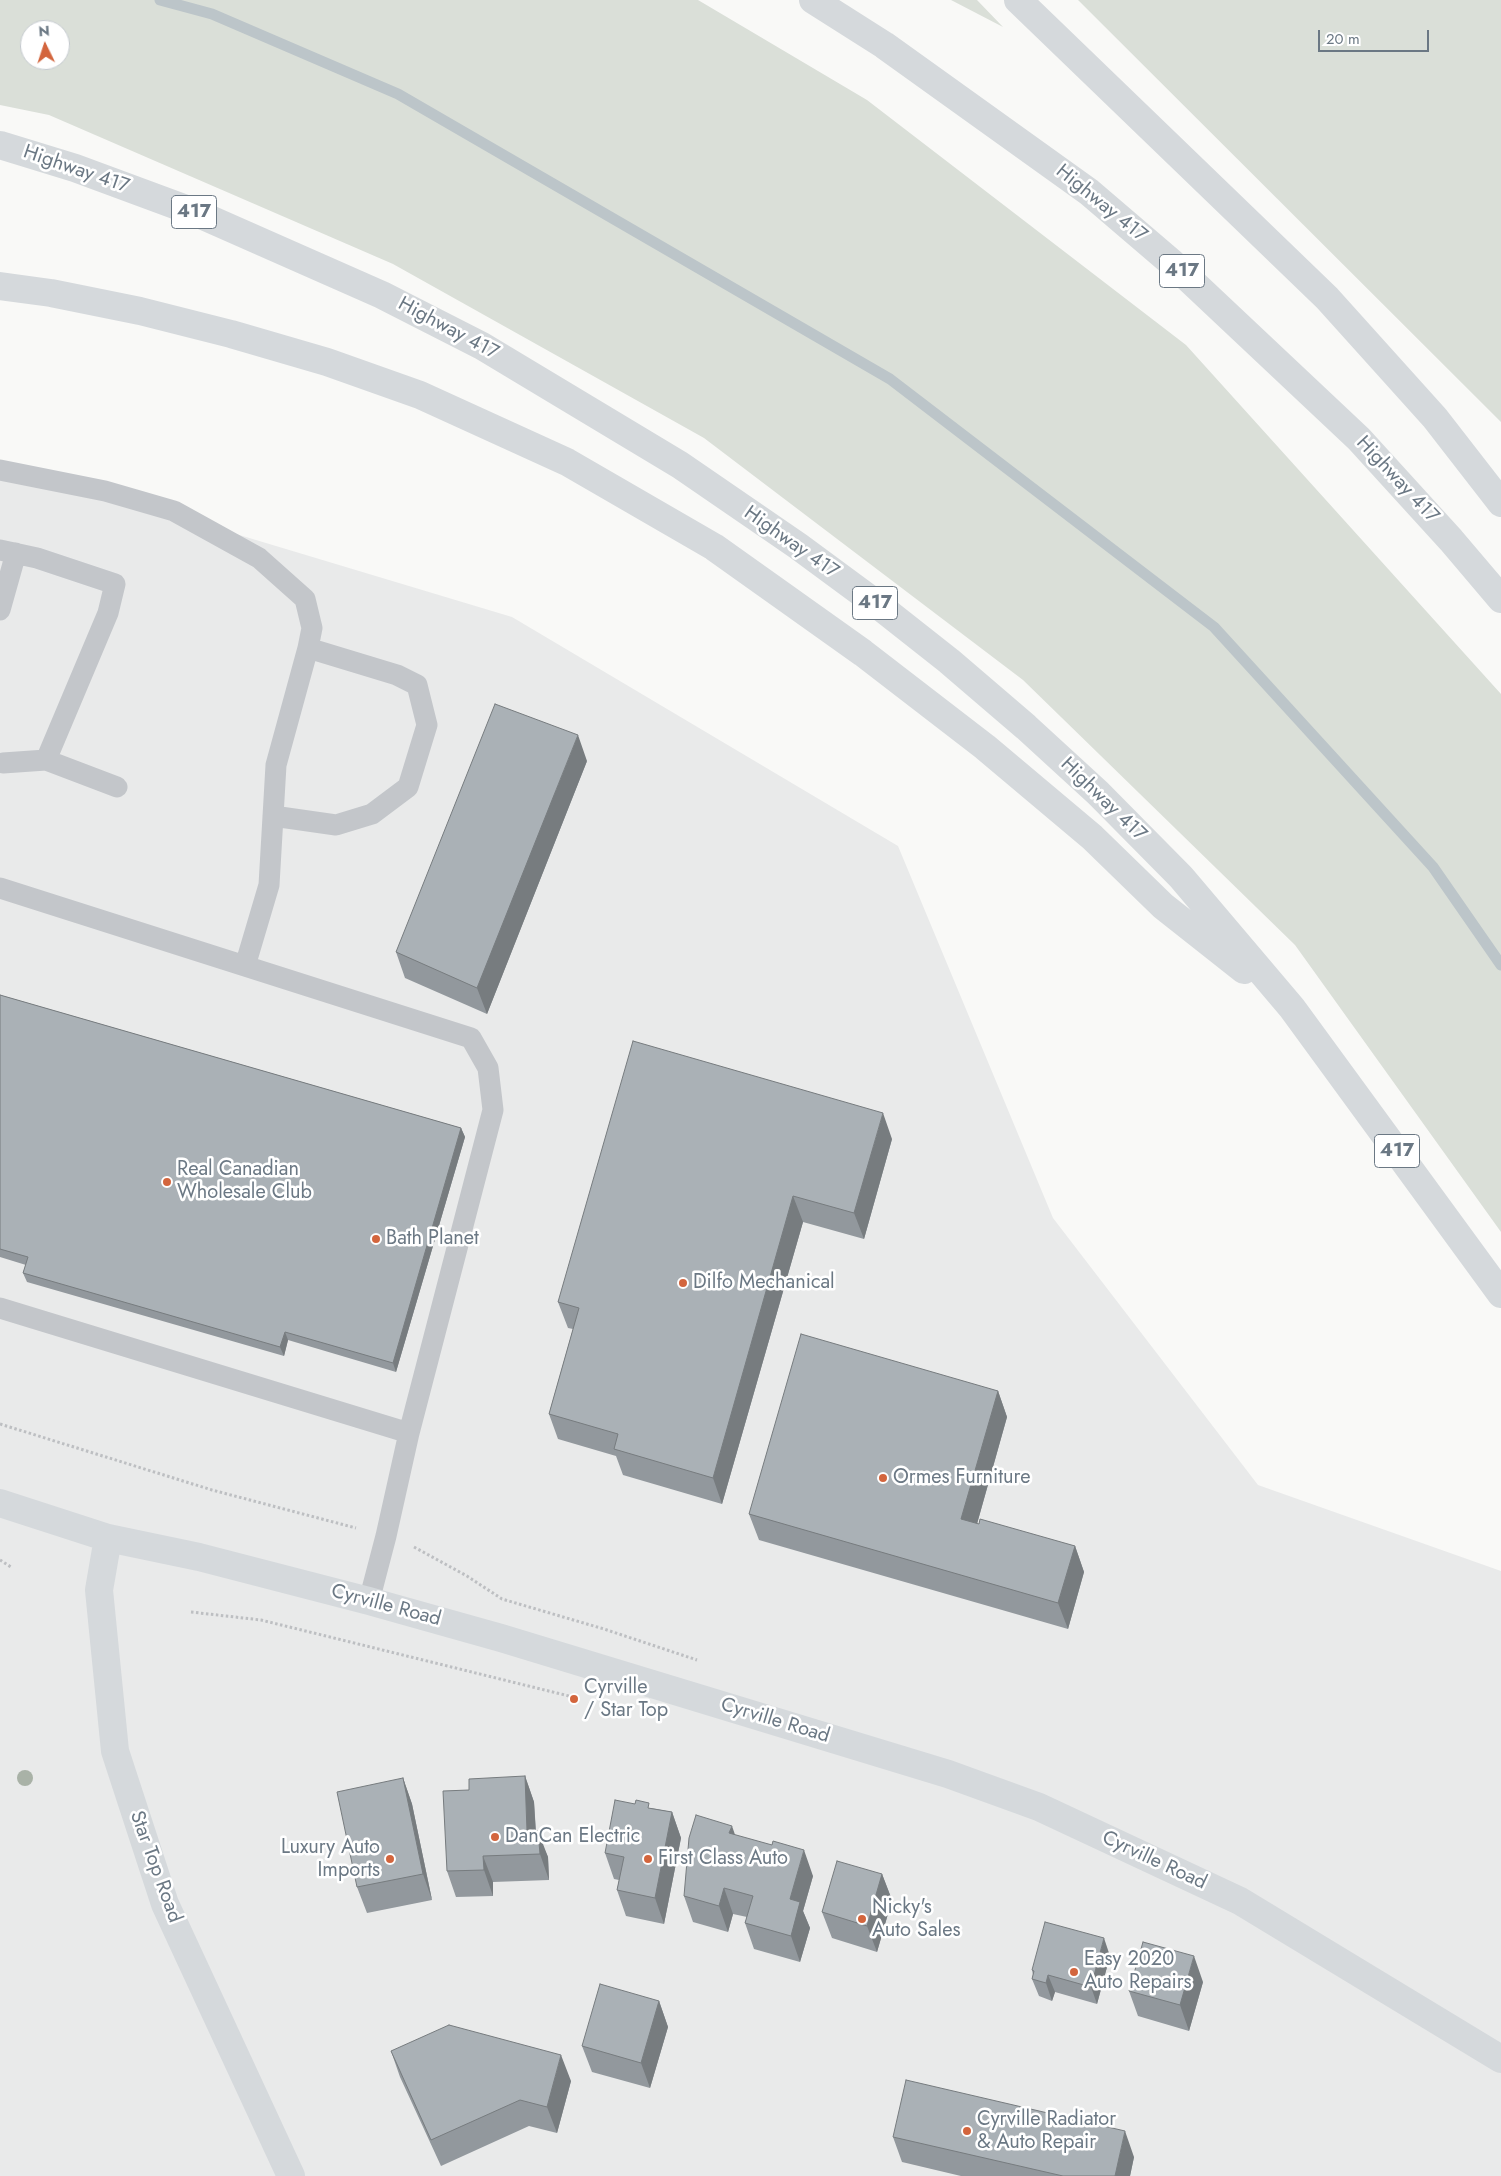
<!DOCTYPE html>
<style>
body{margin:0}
#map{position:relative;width:1501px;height:2176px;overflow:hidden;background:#f9f9f7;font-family:Jost,sans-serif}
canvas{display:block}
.north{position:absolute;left:20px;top:20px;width:50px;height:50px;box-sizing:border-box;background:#fff;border:1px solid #c4c9ce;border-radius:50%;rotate:356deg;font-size:14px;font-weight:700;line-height:20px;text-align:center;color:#6b7884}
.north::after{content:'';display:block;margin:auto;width:18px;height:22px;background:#d3653d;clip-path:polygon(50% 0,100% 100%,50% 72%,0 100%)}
.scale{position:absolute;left:1318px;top:30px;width:111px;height:22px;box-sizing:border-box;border:2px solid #6b7884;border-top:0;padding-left:6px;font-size:15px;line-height:18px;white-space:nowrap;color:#6b7884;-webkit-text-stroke:4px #fff;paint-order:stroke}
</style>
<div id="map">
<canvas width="1501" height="2176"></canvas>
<div class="north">N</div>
<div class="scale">20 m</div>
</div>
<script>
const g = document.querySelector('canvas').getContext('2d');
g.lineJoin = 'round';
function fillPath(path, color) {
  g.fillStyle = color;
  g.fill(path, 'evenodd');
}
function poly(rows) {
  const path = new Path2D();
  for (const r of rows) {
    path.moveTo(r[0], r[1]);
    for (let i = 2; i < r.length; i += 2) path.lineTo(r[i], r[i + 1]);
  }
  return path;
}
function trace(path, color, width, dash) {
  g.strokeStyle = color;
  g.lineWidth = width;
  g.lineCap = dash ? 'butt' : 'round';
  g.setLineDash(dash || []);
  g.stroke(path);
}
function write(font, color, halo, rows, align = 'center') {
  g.font = font + ' Jost,sans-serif';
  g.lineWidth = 5;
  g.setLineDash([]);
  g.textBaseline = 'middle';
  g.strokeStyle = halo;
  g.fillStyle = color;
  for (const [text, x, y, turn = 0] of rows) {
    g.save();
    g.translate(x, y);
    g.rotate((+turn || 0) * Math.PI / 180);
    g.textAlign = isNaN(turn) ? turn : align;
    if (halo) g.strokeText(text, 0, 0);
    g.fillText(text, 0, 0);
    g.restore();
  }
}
fillPath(poly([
 [0,463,512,617,898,846,1053,1218,1258,1485,1501,1571,1501,2176,0,2176]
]), '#e9eaea');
fillPath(poly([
 [0,0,698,0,867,100,1186,345,1501,694,1501,1232,1295,945,1023,680,704,438,393,264,49,115,0,105],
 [30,30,60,30,60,60,30,60],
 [951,0,977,0,1003,27],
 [1078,0,1501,0,1501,422]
]), '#dadfd8');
trace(poly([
 [160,0,212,14,398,94,890,379,1214,627,1433,867,1501,965]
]), '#bcc5c9', 11);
trace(poly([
 [0,1424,212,1490,356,1528],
 [414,1547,467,1576,502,1599,604,1629,697,1660],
 [0,1560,11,1567],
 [191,1612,261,1620,573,1697]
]), '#bdbfc2', 3, [2.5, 2.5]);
trace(poly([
 [0,470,105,491,174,511,259,558,305,599,312,628,308,648],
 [0,550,37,558,115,584,108,613,46,760],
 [0,610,16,553],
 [3,763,46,760,117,787],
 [0,888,471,1038,488,1068,493,1110,409,1433],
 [245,966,269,885,276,765,308,648,397,675,417,685,427,725,408,787,372,814,336,825,273,816],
 [0,1308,409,1433,386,1536,369,1601]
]), '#c3c6ca', 21);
trace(poly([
 [0,1503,108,1538,199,1557,369,1601,501,1638,948,1774,1039,1807,1240,1901,1501,2059],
 [108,1538,99,1590,115,1751,165,1904,291,2176]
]), '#d5d9dc', 28);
trace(poly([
 [813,0,884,45,1089,192,1172,263,1359,439,1451,540,1501,599],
 [1018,0,1327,298,1435,418,1501,503],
 [0,145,75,168,194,212,382,295,482,346,680,465,798,546,878,605,949,661,1026,727,1098,793,1181,877,1292,1008,1501,1294],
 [0,286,51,293,140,311,231,334,327,362,420,395,567,462,714,547,863,653,985,747,1092,837,1163,906,1244,970]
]), '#d5d9dc', 28);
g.fillStyle = '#a9b2a7';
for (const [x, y] of [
 [25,1778]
]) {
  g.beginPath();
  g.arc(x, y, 8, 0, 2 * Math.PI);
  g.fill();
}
fillPath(poly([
 [587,761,487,1014,405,978,396,952],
 [0,995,461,1128,465,1137,396,1372,288,1340,284,1356,27,1282,23,1273,26,1265,0,1257],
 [892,1139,864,1239,803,1222,722,1504,623,1475,616,1456,558,1439,549,1414,573,1329,568,1328,558,1302],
 [998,1391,1007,1417,977,1524,1075,1546,1084,1572,1068,1629,759,1540,749,1514],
 [525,1776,534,1802,536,1831,548,1857,549,1880,493,1882,493,1896,456,1897,447,1871,469,1790],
 [403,1778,412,1804,432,1900,367,1913,357,1887],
 [651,1808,672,1812,681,1838,664,1924,626,1916,617,1890,619,1880,614,1879,605,1853],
 [735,1835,813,1876,803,1911,810,1928,800,1962,754,1949,745,1923,747,1917,733,1914,728,1932,693,1922,684,1896],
 [882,1874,892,1900,877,1952,832,1938,822,1912],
 [1110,1956,1097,2004,1055,1992,1052,2001,1039,1996,1032,1979,1033,1975,1032,1970],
 [1203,1982,1189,2031,1138,2016,1129,1991],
 [659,2001,668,2027,650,2088,592,2072,582,2046],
 [391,2051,571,2081,557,2133,529,2126,441,2166,400,2077],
 [893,2137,1134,2157,1130,2176,961,2176,902,2162]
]), '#92989d');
fillPath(poly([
 [578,735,587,761,487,1014,477,988],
 [883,1113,892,1139,864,1239,854,1213],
 [461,1128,465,1137,396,1372,393,1363],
 [793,1196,803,1222,722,1504,713,1478],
 [285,1332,288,1340,284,1356,280,1347],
 [998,1391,1007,1417,971,1545,961,1519],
 [1075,1546,1084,1572,1068,1629,1058,1603],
 [525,1776,534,1802,537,1854,527,1831],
 [403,1778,412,1804,432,1900,423,1874],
 [672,1812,681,1838,664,1924,655,1898],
 [732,1826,741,1852,729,1833],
 [538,1831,548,1857,549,1880,540,1854],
 [804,1850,813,1876,803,1911,810,1928,800,1962,791,1936,790,1899],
 [483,1856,493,1882,493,1896,484,1870],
 [882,1874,892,1900,877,1952,867,1926],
 [724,1888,733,1914,728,1932,719,1906],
 [1104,1938,1110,1956,1097,2004,1091,1987],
 [1194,1956,1203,1982,1189,2031,1180,2005],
 [1048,1975,1055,1992,1052,2001,1046,1983],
 [659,2001,668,2027,650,2088,641,2063],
 [561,2055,571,2081,557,2133,547,2107],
 [1125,2131,1134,2157,1130,2176,1115,2176]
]), '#777c7f');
const building = poly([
 [495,704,578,735,477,988,396,952,495,704],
 [0,995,461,1128,393,1363,285,1332,280,1347,23,1273,28,1257,0,1249,0,995],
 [633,1041,883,1113,854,1213,793,1196,713,1478,614,1449,618,1434,549,1414,579,1308,558,1302,633,1041],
 [801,1334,998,1391,961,1519,979,1524,980,1519,1075,1546,1058,1603,749,1514,801,1334],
 [525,1776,527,1831,538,1831,540,1854,483,1856,484,1870,447,1871,443,1791,469,1790,469,1779,525,1776],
 [403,1778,423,1874,357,1887,337,1792,403,1778],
 [615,1800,635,1804,636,1800,649,1803,648,1808,672,1812,655,1898,617,1890,624,1857,605,1853,615,1800],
 [696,1815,732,1826,729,1833,772,1845,773,1841,804,1850,790,1899,800,1902,791,1936,745,1923,753,1896,724,1888,719,1906,684,1896,689,1838,696,1815],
 [837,1861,882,1874,867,1926,822,1912,837,1861],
 [1045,1922,1104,1938,1091,1987,1048,1975,1046,1983,1032,1979,1034,1971,1032,1970,1045,1922],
 [1143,1942,1194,1956,1180,2005,1129,1991,1143,1942],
 [600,1984,659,2001,641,2063,582,2046,600,1984],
 [449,2025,561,2055,547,2107,520,2100,431,2140,391,2051,449,2025],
 [906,2080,1125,2131,1115,2176,1063,2176,893,2137,906,2080]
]);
fillPath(building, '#aab1b6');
trace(building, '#777c7f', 1);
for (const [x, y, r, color] of [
 [167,1182,5,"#d3653d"],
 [376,1239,5,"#d3653d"],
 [683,1283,5,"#d3653d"],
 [883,1478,5,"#d3653d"],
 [574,1699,5,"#d3653d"],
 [495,1837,5,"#d3653d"],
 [390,1859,5,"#d3653d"],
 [648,1859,5,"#d3653d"],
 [862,1919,5,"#d3653d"],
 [1074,1972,5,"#d3653d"],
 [967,2131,5,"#d3653d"]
]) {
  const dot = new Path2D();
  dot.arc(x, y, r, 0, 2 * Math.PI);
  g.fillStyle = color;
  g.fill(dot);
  trace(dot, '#fff', 2);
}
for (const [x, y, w] of [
 [194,212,45],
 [1182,271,45],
 [875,603,45],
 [1397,1151,45]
]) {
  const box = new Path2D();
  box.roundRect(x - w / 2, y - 16.5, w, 33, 4);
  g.fillStyle = '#fff';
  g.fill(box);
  trace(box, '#6b7884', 1);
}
write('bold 19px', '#6b7884', null, [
 ["417",194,212],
 ["417",1182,271],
 ["417",875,603],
 ["417",1397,1151]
]);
write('20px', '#6b7884', '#fff', [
 ["Highway 417",76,170,19],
 ["Highway 417",1101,204,39],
 ["Highway 417",448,329,28],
 ["Highway 417",1397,480,47],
 ["Highway 417",791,543,35],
 ["Highway 417",1103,800,44],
 ["Cyrville Road",386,1606,15],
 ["Cyrville Road",775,1721,17],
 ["Cyrville Road",1154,1861,25],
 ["Star Top Road",155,1867,70]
]);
write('20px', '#6b7884', '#fff', [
 ["Real Canadian",177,1170],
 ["Wholesale Club",177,1193],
 ["Bath Planet",386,1239],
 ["Dilfo Mechanical",693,1283],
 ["Ormes Furniture",893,1478],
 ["Cyrville",584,1688],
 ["/ Star Top",584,1711],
 ["DanCan Electric",505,1837],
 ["Luxury Auto",380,1848,"right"],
 ["Imports",380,1871,"right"],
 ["First Class Auto",658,1859],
 ["Nicky's",872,1908],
 ["Auto Sales",872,1931],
 ["Easy 2020",1084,1960],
 ["Auto Repairs",1084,1983],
 ["Cyrville Radiator",977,2120],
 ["& Auto Repair",977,2143]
], 'left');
</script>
